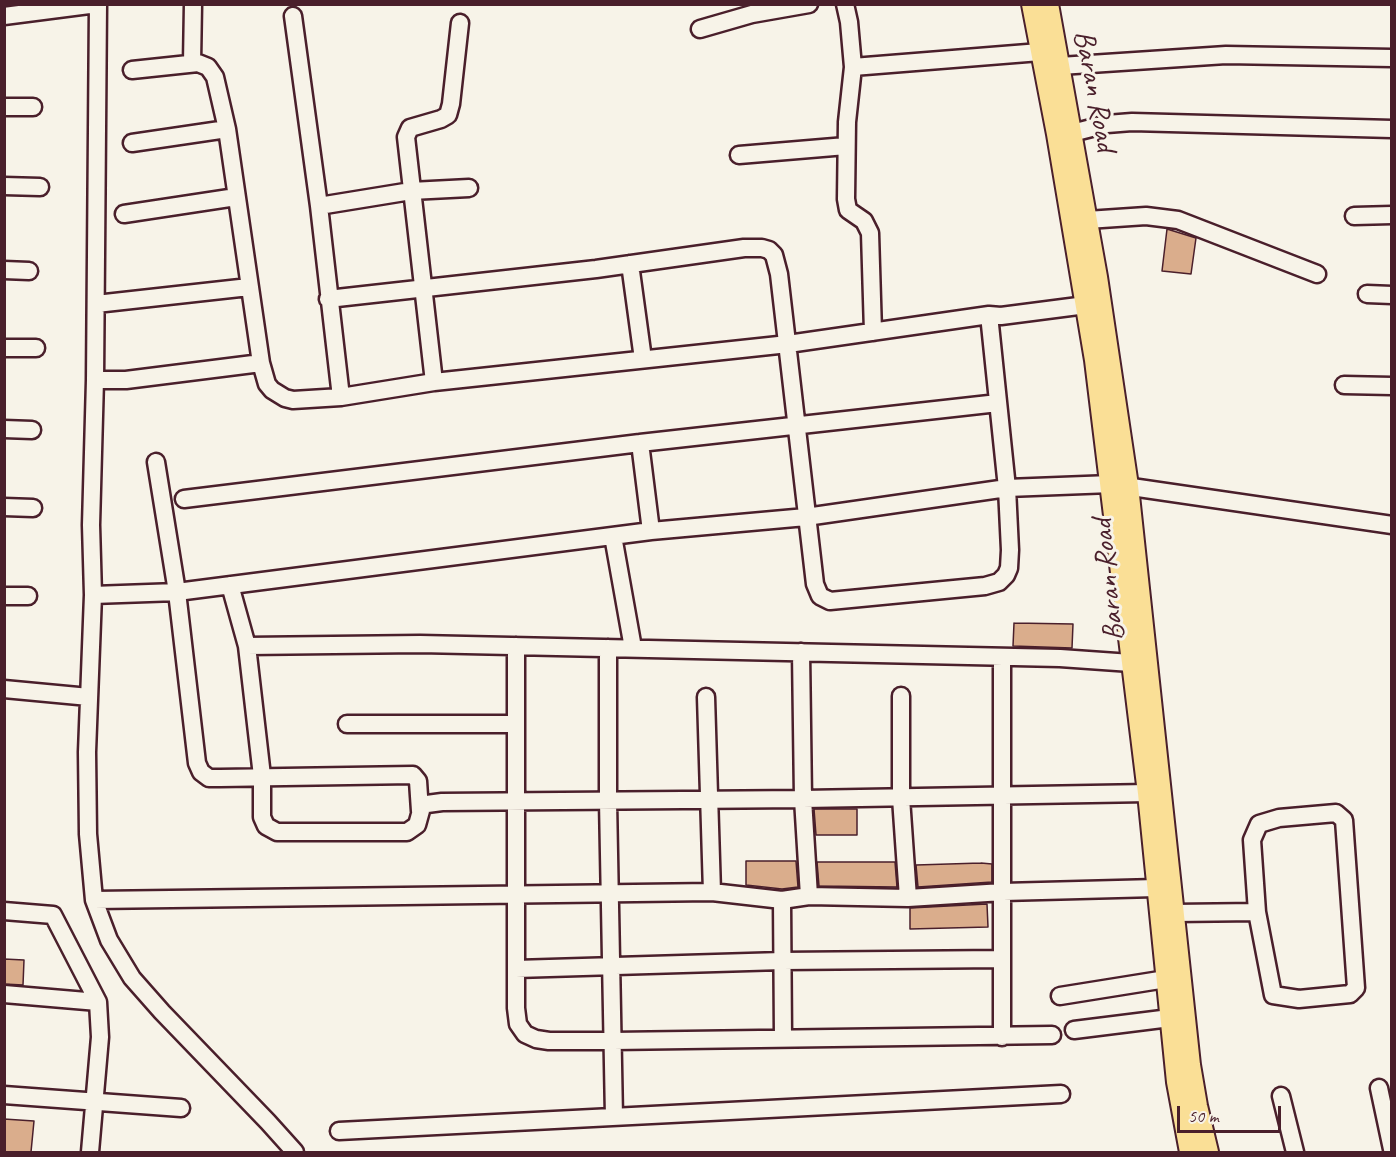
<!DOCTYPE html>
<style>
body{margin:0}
#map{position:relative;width:1396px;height:1157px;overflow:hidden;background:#f7f3e8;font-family:Caveat,sans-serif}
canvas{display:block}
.frame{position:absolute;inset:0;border:6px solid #4a1f2b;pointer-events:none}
.scale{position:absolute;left:1177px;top:1106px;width:104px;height:27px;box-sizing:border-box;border:3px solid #4a1f2b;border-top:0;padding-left:8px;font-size:18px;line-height:21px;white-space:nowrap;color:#4a1f2b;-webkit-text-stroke:4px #f7f3e8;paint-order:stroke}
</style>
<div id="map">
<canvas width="1396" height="1157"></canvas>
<div class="frame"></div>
<div class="scale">50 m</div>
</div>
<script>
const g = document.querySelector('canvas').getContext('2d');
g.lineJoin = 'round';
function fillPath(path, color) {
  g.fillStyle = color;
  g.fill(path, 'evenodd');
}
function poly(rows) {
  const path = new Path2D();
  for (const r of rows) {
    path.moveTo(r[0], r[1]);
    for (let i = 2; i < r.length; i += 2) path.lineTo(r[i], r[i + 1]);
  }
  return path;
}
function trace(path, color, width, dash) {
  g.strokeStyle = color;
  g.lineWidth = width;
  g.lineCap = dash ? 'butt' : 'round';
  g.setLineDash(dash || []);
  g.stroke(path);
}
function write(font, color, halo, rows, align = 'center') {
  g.font = font + ' Caveat,sans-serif';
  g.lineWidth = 6;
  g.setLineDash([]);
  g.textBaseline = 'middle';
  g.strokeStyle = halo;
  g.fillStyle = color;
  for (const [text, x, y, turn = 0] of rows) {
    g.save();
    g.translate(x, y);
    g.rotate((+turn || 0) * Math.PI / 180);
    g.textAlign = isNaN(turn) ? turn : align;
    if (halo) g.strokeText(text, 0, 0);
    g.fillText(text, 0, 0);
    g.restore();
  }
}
const building = poly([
 [1167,229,1196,238,1191,274,1162,271,1167,229],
 [1014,623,1073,624,1072,648,1013,646,1014,623],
 [814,809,857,809,857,835,816,835,814,809],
 [746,861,796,861,798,887,782,889,746,885,746,861],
 [817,862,895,862,897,887,819,886,817,862],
 [981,863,992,864,992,882,918,887,916,865,981,863],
 [987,904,988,927,910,929,910,908,987,904],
 [4,959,24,960,23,985,4,984,4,959],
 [4,1119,34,1121,31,1152,4,1152,4,1119]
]);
fillPath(building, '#daad8c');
trace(building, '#4a1f2b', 1.5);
const minor = poly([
 [98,4,95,380,91,525,93,595,87,752,88,834,94,900,109,940,132,978,162,1012,268,1122,295,1152],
 [845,4,849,22,853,67,847,122,846,199,848,210,864,221,870,233,873,332],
 [4,16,97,4],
 [293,16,319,206,341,397],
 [700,29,752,14,809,4],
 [192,63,193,4],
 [1060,66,1226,55,1392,58],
 [853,67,1040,52],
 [132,70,198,63,208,67,215,77,227,129,261,363,267,384,272,390,285,398,293,400,341,397,434,382,788,344,989,315,1001,316,1086,305],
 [4,107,33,107],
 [1072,133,1107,124,1132,122,1392,129],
 [132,143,227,129],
 [739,155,846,146],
 [4,186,40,187],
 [319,206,411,191,469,188],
 [124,214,236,197],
 [1354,216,1392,215],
 [1087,220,1146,216,1178,220,1317,274],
 [630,264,643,359],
 [4,270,29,271],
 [1367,294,1392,295],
 [328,299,596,269,744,248,762,248,769,250,774,255,779,274,815,584,820,596,830,601,985,586,999,582,1006,575,1009,568,1010,550,1007,488,989,315],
 [96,304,249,287],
 [4,348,36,348],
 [95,380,126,380,261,363],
 [434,382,406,137,410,128,441,119,448,115,451,104,460,23],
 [1344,385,1392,386],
 [4,429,32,430],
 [640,443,651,531],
 [156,462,177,592,197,763,201,772,209,778,220,778,413,775,418,781,420,811],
 [184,499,640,443,998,403],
 [4,507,33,508],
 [613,536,633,648],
 [230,585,247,646,262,776,262,817,266,826,277,832,407,832,417,825,422,807,427,804,442,802,803,799,1148,793],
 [93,595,177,592,651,531,806,517,1007,488,1111,484,1392,525],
 [4,596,28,596],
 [247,646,420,644,1060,658,1131,663],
 [516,646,516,1008,518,1024,525,1034,536,1039,549,1041,613,1041,1052,1035],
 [608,648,608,801,614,1117],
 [801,652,803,799,809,896],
 [4,689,89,697],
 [901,696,901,798,908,898],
 [706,697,712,892],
 [347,724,515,724],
 [94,900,712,892,782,900,809,896,908,898,1003,892,1156,888],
 [782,900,783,1038],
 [4,911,53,915,98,1002,100,1037,90,1152],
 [1174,913,1257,912,1252,840,1259,824,1279,818,1336,813,1344,820,1356,988,1350,994,1299,999,1273,995,1257,912],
 [516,969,782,961,1001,959],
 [4,994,98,1002],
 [1060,996,1166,979],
 [1074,1030,1170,1018],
 [1002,1037,1002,657],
 [1379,1088,1392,1149],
 [4,1095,181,1108],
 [1281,1096,1295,1152],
 [339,1131,1061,1094]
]);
const major = poly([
 [1032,4,1057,134,1095,360,1148,793,1177,1082,1190,1152],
 [1048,4,1097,277,1128,486,1190,1065,1197,1106,1208,1152]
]);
trace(minor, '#4a1f2b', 21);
trace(major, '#4a1f2b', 24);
trace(minor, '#f7f3e8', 16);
trace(major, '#fadf96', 20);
write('30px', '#4a1f2b', '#f7f3e8', [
 ["Baran Road",1094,91,79],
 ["Baran Road",1109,580,-96]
]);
</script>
